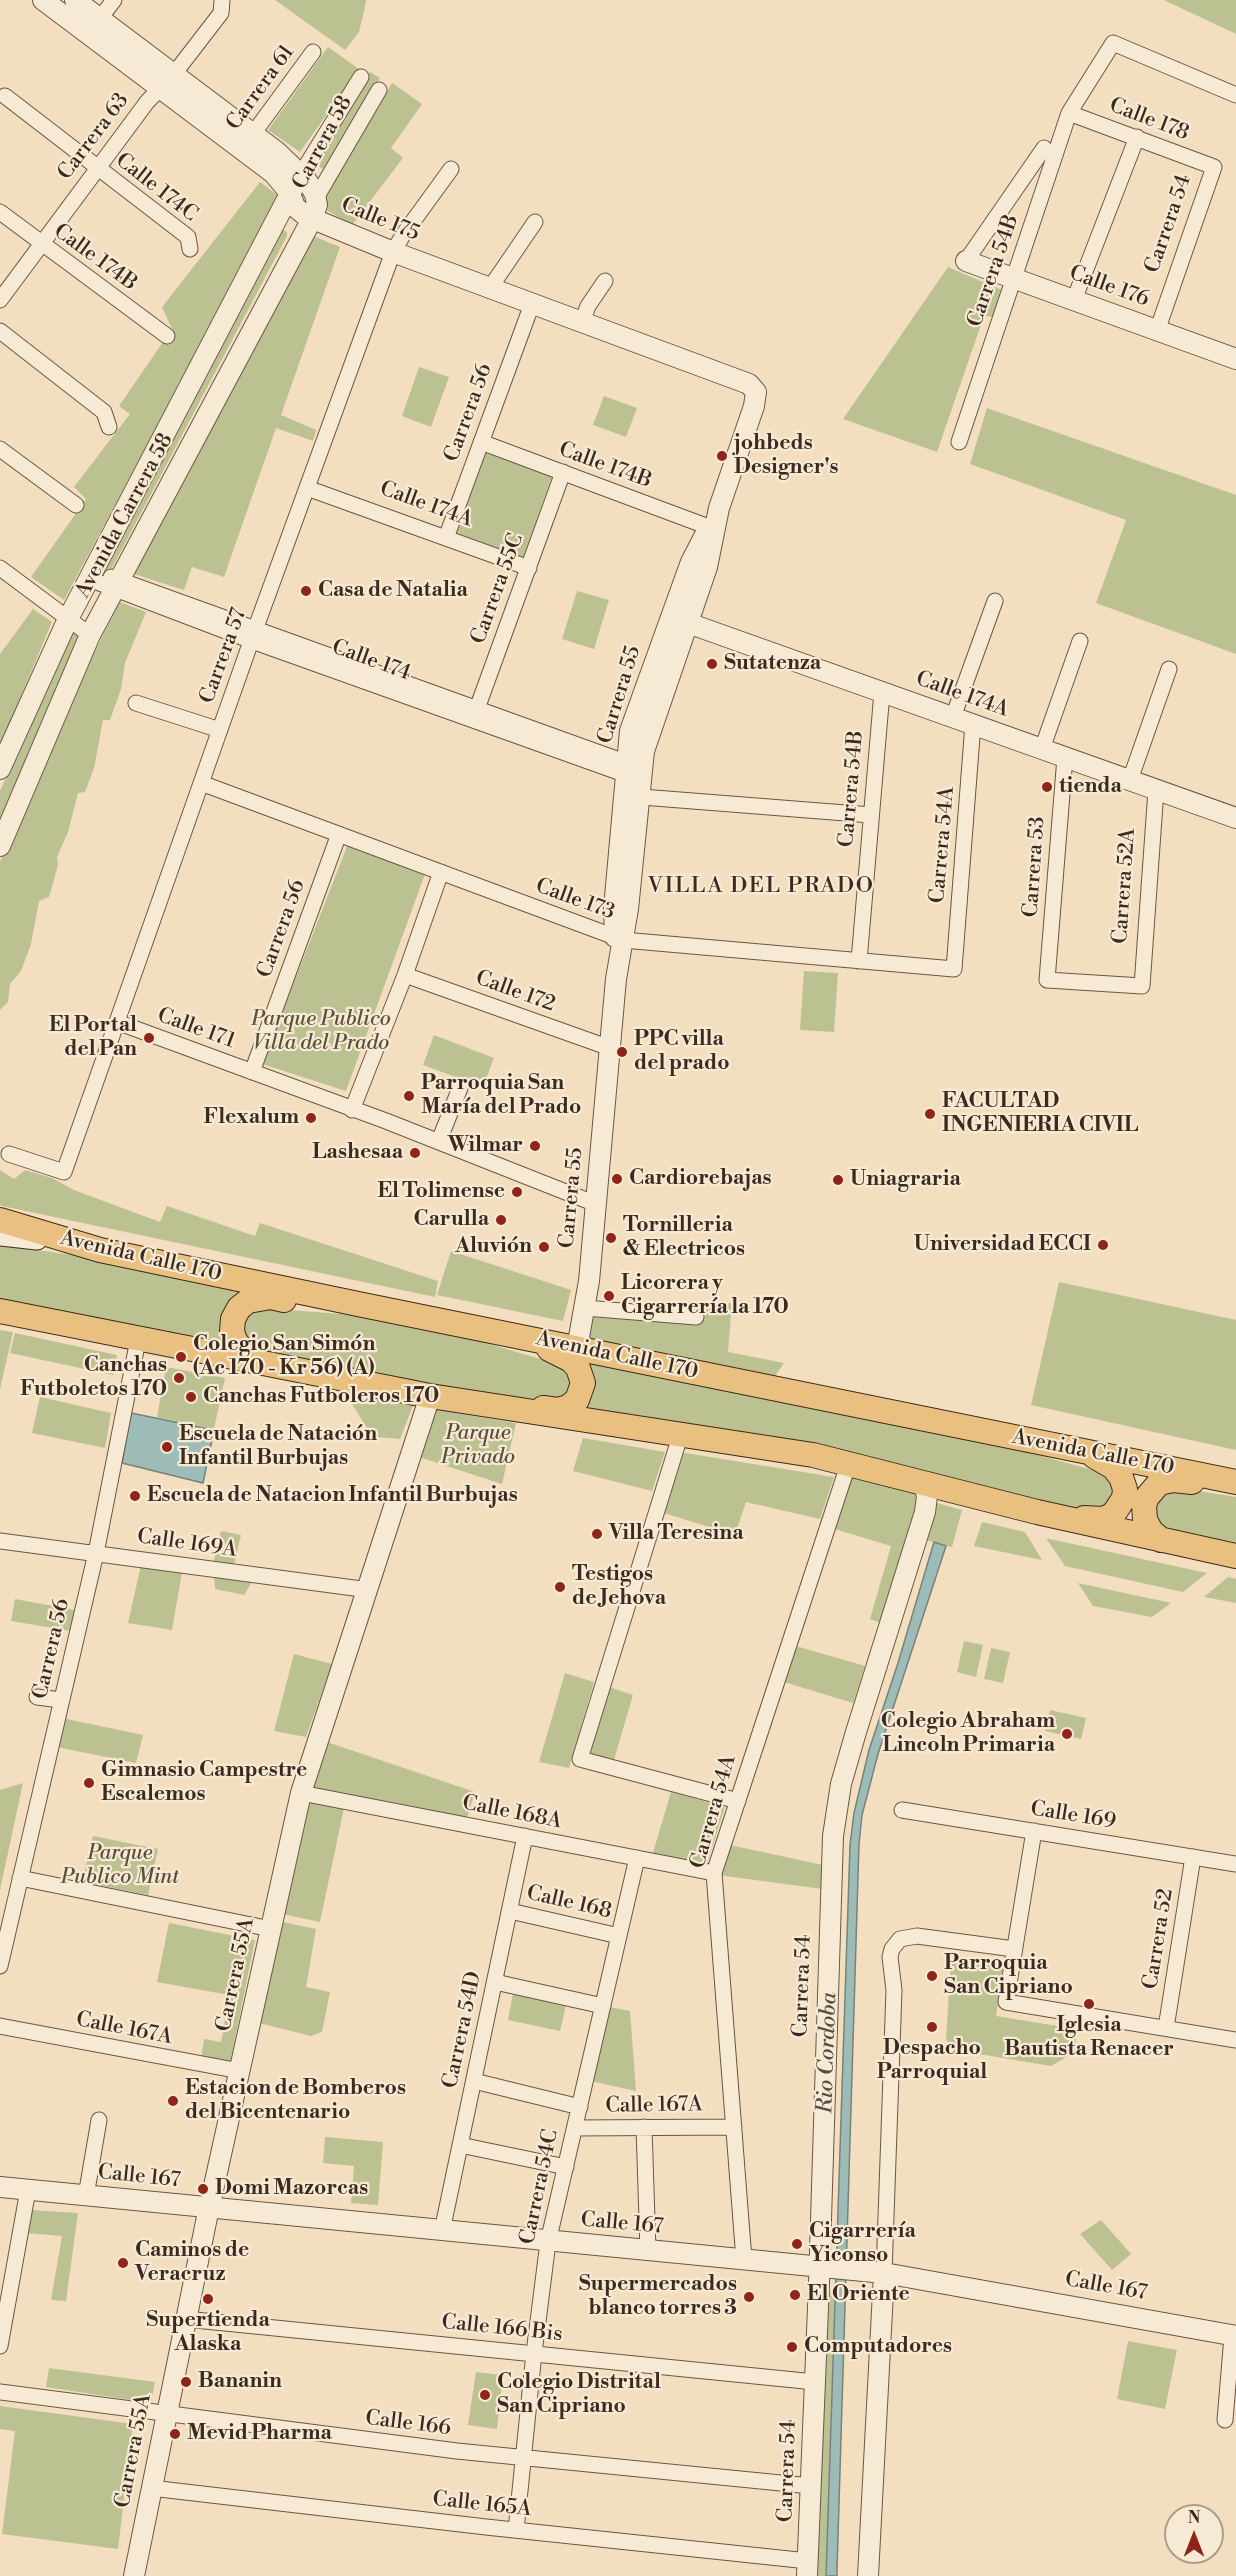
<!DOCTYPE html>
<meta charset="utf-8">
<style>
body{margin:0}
#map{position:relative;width:1236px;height:2576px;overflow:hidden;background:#f3dfbf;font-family:"Libre Bodoni",serif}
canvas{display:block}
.north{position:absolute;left:1164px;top:2504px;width:60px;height:60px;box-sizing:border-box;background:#f7ead5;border:2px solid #ac9d8b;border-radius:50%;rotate:0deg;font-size:16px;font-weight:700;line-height:24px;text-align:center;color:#3b2a1d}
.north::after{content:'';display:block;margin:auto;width:21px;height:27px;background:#8f2418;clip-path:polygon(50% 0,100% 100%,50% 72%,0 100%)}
</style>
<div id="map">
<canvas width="1236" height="2576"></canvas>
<div class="north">N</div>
</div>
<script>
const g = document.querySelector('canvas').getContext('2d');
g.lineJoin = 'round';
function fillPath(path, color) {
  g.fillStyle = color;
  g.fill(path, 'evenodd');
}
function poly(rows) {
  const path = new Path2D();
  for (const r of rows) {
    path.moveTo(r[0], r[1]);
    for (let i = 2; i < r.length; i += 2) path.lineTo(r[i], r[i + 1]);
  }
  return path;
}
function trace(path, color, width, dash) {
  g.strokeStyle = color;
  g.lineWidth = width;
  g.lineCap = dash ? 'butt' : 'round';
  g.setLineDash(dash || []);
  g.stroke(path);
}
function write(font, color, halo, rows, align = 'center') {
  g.font = font + ' "Libre Bodoni",serif';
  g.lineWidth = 4.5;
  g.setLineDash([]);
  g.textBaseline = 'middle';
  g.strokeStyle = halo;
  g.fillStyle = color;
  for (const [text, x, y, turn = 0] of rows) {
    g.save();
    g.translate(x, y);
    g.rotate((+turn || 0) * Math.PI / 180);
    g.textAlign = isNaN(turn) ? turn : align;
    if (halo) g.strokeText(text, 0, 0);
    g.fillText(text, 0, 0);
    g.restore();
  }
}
fillPath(poly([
 [275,0,366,0,366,2,359,32,345,50],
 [1164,0,1236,0,1236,34],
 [328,47,359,69,300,152,268,130],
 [370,72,380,78,323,169,312,162],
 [392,83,422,104,391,148,403,158,352,225,328,211,326,196],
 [260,182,280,197,64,600,31,577,86,499,74,487,130,414,119,406,172,329,162,307],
 [282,229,287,232,287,236,112,568,106,569,104,567],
 [311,235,340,247,281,415,316,430,313,441,276,428,224,577,192,567,184,590,134,574],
 [948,267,1002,290,993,317,984,316,937,452,843,419],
 [419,367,449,377,431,427,402,416],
 [604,396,637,408,626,437,593,425],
 [987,408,1236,495,1236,654,1096,603,1126,520,970,464],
 [486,453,552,476,523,557,457,533],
 [577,591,609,600,594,649,562,639],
 [120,602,146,612,125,663,121,689,110,720,103,720,94,768,85,792,78,793,68,832,57,857,58,865,49,897,39,901,31,944,21,971,10,984,8,1002,0,1010,0,862,71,698],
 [33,609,52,622,0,746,0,654],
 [70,633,75,633,78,636,78,642,0,818,0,791],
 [348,844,425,874,346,1091,262,1064],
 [804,971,838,973,834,1032,800,1030],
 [434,1035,494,1058,483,1087,423,1065],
 [0,1170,14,1179,25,1170,52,1178,74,1190,160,1222,167,1206,255,1236,260,1223,438,1281,435,1297,2,1206,0,1205],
 [0,1245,73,1255,241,1292,226,1345,0,1305],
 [451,1251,571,1290,563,1321,437,1295],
 [1059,1282,1236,1320,1236,1450,1031,1405],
 [732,1303,728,1352,784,1363,772,1380,582,1343,590,1312,672,1323,686,1309],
 [251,1307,353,1315,469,1338,564,1366,573,1380,572,1394,550,1405,279,1358,241,1341,242,1316],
 [0,1330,13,1332,0,1389],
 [15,1333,117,1355,113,1375,10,1353],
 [584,1362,1015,1449,1104,1473,1117,1488,1101,1515,578,1407],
 [166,1367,225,1378,214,1429,157,1417],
 [350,1390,414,1403,400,1439,376,1437,367,1428,350,1401,348,1395],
 [40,1397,111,1413,105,1448,32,1433],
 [432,1409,516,1423,502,1484,416,1456],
 [583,1438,665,1452,652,1491,573,1471],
 [679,1452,834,1477,820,1519,746,1502,735,1535,661,1512],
 [848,1475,921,1494,882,1623,870,1619,891,1546,831,1528],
 [1174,1487,1236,1497,1236,1548,1160,1529,1151,1501],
 [937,1503,962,1510,952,1547,926,1540],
 [982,1522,1025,1532,1042,1560,974,1546],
 [221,1531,241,1535,234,1564,214,1561],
 [1046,1538,1045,1538,1207,1573,1183,1592,1065,1566],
 [141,1565,182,1572,172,1630,128,1623],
 [214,1576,252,1582,244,1595,215,1589],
 [1228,1577,1236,1579,1236,1603,1204,1597],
 [1078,1583,1171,1603,1152,1617,1093,1606],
 [15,1599,74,1610,71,1631,11,1621],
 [964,1641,983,1645,976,1677,957,1672],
 [796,1646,865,1666,853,1703,784,1682],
 [991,1648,1010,1652,1003,1683,984,1679],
 [294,1654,332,1664,306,1737,274,1731],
 [565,1673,594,1682,569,1768,539,1762],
 [609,1687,633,1695,613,1763,588,1755],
 [1050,1710,1086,1718,1081,1739,1045,1731],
 [62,1718,143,1735,136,1763,56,1747],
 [324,1741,475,1792,466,1821,308,1792],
 [23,1783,0,1890,0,1790],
 [671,1792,725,1807,706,1866,652,1856],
 [306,1802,344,1808,320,1922,282,1914],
 [93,1836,158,1849,148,1895,82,1882],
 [730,1845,823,1865,822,1889,718,1875],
 [283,1922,316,1929,306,1987,330,1992,322,2032,311,2036,259,2023],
 [169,1923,255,1940,230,2063,201,2059,204,2039,221,2042,229,1995,157,1982],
 [951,1957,1004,1961,996,2016,1076,2029,1075,2052,1051,2066,961,2051,946,2040],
 [513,1994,566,2005,560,2031,508,2020],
 [609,2007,630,2011,636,2091,591,2081],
 [325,2137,383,2142,378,2205,351,2203,354,2166,323,2163],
 [31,2210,78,2213,66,2301,51,2300,62,2236,27,2233],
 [1101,2220,1131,2254,1112,2270,1080,2234],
 [827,2290,835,2292,826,2570,825,2576,814,2576],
 [1128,2341,1177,2350,1165,2409,1117,2399],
 [49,2368,155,2382,151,2403,46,2387],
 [476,2372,503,2375,497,2429,468,2425],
 [0,2406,133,2424,118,2549,2,2534,15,2431,0,2429]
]), '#bcc191');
const water = poly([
 [131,1413,214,1430,203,1483,122,1463,131,1413],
 [934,1542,946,1546,878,1754,862,1815,859,1844,837,2569,837,2576,826,2576,850,1845,854,1813,869,1750,898,1663,934,1542]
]);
fillPath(water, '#9dbcb8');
trace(water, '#76827a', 1.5);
const minor = poly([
 [94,26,114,0],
 [5,96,188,237,190,249],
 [1069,113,1214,167,1157,331],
 [247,142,313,52],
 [301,174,361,77],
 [316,198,379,90],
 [0,212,167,336],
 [966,261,1044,148],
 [490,288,535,222],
 [0,300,147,102,174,74,221,13,222,1],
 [1074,300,1137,137],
 [582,322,588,306,605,281],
 [0,331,104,412,109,427],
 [481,442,714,529],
 [959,442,1069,113,1113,43,1236,95],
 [0,449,76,505],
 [307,488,529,568],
 [446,538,532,304],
 [0,568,90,635],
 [111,577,636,766],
 [89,579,252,641,624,774,636,776],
 [136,703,220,730],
 [474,717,563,472],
 [953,717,995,601],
 [1042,749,1080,641],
 [1065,757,1047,980,1142,986,1156,790],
 [1130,780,1169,669],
 [201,783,623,940,954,969,973,724],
 [629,796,871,815],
 [859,961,882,692],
 [405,975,610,1048],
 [117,1022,386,1121,596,1204],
 [252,1072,339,834],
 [352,1110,405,975,441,872],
 [439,1141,460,1088],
 [9,1154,64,1172,255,630,393,252,403,235,451,169],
 [585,1308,696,1317],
 [681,1433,580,1759,738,1801],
 [0,1541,369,1590],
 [37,1697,61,1700],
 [301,1793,714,1873],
 [902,1810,1236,1864],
 [1034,1831,1006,2002,1236,2040],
 [20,1878,271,1929],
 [510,1911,619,1936],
 [0,1966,96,1553,138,1340],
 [495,1982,603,2006],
 [0,2026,240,2071],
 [1166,2028,1193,1857],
 [474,2081,580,2107],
 [644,2127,648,2251],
 [575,2128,734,2127],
 [460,2145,566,2167],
 [86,2196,99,2120],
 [442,2231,525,1836],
 [744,2260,714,1873,849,1462],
 [884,2273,894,1990,890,1957,892,1949,900,1939,917,1936,1014,1949],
 [185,2319,815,2382],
 [0,2346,28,2190],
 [0,2392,457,2451,811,2486],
 [1225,2420,1232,2336],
 [151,2488,486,2527,808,2561],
 [516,2530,534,2353,548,2242,637,1858]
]);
const tertiary = poly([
 [43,0,273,173,290,193,295,207,306,216,393,252,749,384,756,392,754,406,719,508,707,567,644,751,628,909,616,979,589,1281,577,1348],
 [966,261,1236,359],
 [671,617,1236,818],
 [0,769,68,619,294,186],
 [0,846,90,635,312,219,317,205,315,194,307,181,277,152,75,0],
 [615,937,614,908,630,731,691,562,708,529],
 [0,2187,884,2273,1236,2336],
 [134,2576,206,2222,301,1793,430,1396],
 [807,2576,819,2283,833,1836,841,1784,856,1732,925,1512,927,1496,923,1482],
 [868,2576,884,2273]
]);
const secondary = poly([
 [0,1235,37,1239]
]);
const primary = poly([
 [0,1220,100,1250,358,1304,1236,1482],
 [0,1311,430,1396,813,1455,1037,1512,1236,1556],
 [259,1361,248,1356,235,1341,232,1331,233,1319,239,1308,248,1301,271,1297,284,1300],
 [543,1408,558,1410,568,1407,577,1400,583,1383,578,1368,571,1360,549,1349],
 [1084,1518,1103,1519,1110,1516,1115,1512,1124,1498,1125,1489,1121,1477,1113,1467,1094,1456],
 [1161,1540,1151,1531,1145,1520,1144,1505,1147,1497,1159,1483,1173,1480,1192,1482]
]);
trace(minor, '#695746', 17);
trace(tertiary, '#695746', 22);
trace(secondary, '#3b2a1d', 23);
trace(primary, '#3b2a1d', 26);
trace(minor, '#f7ead5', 15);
trace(tertiary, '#f7ead5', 20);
trace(secondary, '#f7ead5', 21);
trace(primary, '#eac080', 24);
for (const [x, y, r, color] of [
 [722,456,6,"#8f2418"],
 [306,591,6,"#8f2418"],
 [712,664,6,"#8f2418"],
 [1047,787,6,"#8f2418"],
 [149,1038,6,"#8f2418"],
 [622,1052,6,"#8f2418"],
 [409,1096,6,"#8f2418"],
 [930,1114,6,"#8f2418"],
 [311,1118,6,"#8f2418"],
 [535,1146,6,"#8f2418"],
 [415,1153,6,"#8f2418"],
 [617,1179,6,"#8f2418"],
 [838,1180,6,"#8f2418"],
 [517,1192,6,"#8f2418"],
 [501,1220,6,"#8f2418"],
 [611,1238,6,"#8f2418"],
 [1103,1245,6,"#8f2418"],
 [544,1247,6,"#8f2418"],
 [609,1296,6,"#8f2418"],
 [181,1357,6,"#8f2418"],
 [179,1378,6,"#8f2418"],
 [191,1397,6,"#8f2418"],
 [167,1447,6,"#8f2418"],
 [135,1496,6,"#8f2418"],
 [597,1534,6,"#8f2418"],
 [560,1587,6,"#8f2418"],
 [1067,1734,6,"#8f2418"],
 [89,1783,6,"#8f2418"],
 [932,1976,6,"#8f2418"],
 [1089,2004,6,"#8f2418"],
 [932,2027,6,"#8f2418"],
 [173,2101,6,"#8f2418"],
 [203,2189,6,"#8f2418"],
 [797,2244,6,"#8f2418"],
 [123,2263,6,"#8f2418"],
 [795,2295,6,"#8f2418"],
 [749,2297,6,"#8f2418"],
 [208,2299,6,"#8f2418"],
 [792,2347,6,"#8f2418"],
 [186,2382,6,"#8f2418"],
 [485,2395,6,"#8f2418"],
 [175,2434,6,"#8f2418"]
]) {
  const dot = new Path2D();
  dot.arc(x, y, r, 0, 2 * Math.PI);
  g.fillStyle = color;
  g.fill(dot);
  trace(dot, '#f7ead5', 2);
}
write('21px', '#3b2a1d', '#f7ead5', [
 ["Carrera 61",261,88,-54],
 ["Calle 178",1149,120,21],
 ["Carrera 63",94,137,-53],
 ["Carrera 58",323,143,-62],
 ["Calle 174C",156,188,38],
 ["Calle 175",380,220,22],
 ["Carrera 54",1169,224,-71],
 ["Calle 174B",95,258,36],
 ["Carrera 54B",994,271,-71],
 ["Calle 176",1109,287,20],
 ["Carrera 56",469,413,-70],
 ["Calle 174B",605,466,20],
 ["Calle 174A",426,505,20],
 ["Avenida Carrera 58",125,516,-62],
 ["Carrera 55C",498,589,-70],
 ["Carrera 57",224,656,-70],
 ["Calle 174",371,661,20],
 ["Carrera 55",620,695,-73],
 ["Calle 174A",962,695,20],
 ["Carrera 54B",852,789,-85],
 ["Carrera 54A",943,845,-85],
 ["Carrera 53",1035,867,-86],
 ["Carrera 52A",1125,886,-86],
 ["Calle 173",575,900,20],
 ["Carrera 56",282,929,-70],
 ["Calle 172",515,992,20],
 ["Calle 171",196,1029,20],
 ["Carrera 55",572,1198,-85],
 ["Avenida Calle 170",141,1257,13],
 ["Avenida Calle 170",617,1356,12],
 ["Avenida Calle 170",1093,1453,11],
 ["Calle 169A",187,1544,8],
 ["Carrera 56",52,1649,-77],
 ["Carrera 54A",714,1812,-74],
 ["Calle 168A",512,1813,11],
 ["Calle 169",1073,1816,9],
 ["Calle 168",569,1903,13],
 ["Carrera 52",1159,1939,-81],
 ["Carrera 55A",236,1975,-78],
 ["Carrera 54",803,1986,-88],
 ["Calle 167A",124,2029,11],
 ["Carrera 54D",463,2030,-78],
 ["Calle 167A",654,2106,-1],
 ["Calle 167",139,2177,6],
 ["Carrera 54C",540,2187,-78],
 ["Calle 167",622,2224,5],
 ["Calle 167",1106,2287,10],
 ["Calle 166 Bis",502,2329,6],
 ["Calle 166",408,2424,7],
 ["Carrera 55A",134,2451,-79],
 ["Carrera 54",788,2471,-88],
 ["Calle 165A",482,2505,6]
]);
write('bold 21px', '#3b2a1d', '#f7ead5', [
 ["johbeds",734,444],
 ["Designer's",734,468],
 ["Casa de Natalia",318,591],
 ["Sutatenza",724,664],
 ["tienda",1059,787],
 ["El Portal",137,1026,"right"],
 ["del Pan",137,1050,"right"],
 ["PPC villa",634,1040],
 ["del prado",634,1064],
 ["Parroquia San",421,1084],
 ["María del Prado",421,1108],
 ["FACULTAD",942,1102],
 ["INGENIERIA CIVIL",942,1126],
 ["Flexalum",299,1118,"right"],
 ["Wilmar",523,1146,"right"],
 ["Lashesaa",403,1153,"right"],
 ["Cardiorebajas",629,1179],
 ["Uniagraria",850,1180],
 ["El Tolimense",505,1192,"right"],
 ["Carulla",489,1220,"right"],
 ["Tornilleria",623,1226],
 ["& Electricos",623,1250],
 ["Universidad ECCI",1091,1245,"right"],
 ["Aluvión",532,1247,"right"],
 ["Licorera y",621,1284],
 ["Cigarrería la 170",621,1308],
 ["Colegio San Simón",193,1345],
 ["(Ac 170 - Kr 56) (A)",193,1369],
 ["Canchas",167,1366,"right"],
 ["Futboletos 170",167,1390,"right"],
 ["Canchas Futboleros 170",203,1397],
 ["Escuela de Natación",179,1435],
 ["Infantil Burbujas",179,1459],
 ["Escuela de Natacion Infantil Burbujas",147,1496],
 ["Villa Teresina",609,1534],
 ["Testigos",572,1575],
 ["de Jehova",572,1599],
 ["Colegio Abraham",1055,1722,"right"],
 ["Lincoln Primaria",1055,1746,"right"],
 ["Gimnasio Campestre",101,1771],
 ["Escalemos",101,1795],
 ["Parroquia",944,1964],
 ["San Cipriano",944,1988],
 ["Iglesia",1089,2026,"center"],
 ["Bautista Renacer",1089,2050,"center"],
 ["Despacho",932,2049,"center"],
 ["Parroquial",932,2073,"center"],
 ["Estacion de Bomberos",185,2089],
 ["del Bicentenario",185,2113],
 ["Domi Mazorcas",215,2189],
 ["Cigarrería",809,2232],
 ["Yiconso",809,2256],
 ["Caminos de",135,2251],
 ["Veracruz",135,2275],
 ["Supermercados",737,2285,"right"],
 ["blanco torres 3",737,2309,"right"],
 ["El Oriente",807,2295],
 ["Supertienda",208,2321,"center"],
 ["Alaska",208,2345,"center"],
 ["Computadores",804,2347],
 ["Bananin",198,2382],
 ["Colegio Distrital",497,2383],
 ["San Cipriano",497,2407],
 ["Mevid Pharma",187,2434]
], 'left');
write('italic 21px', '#5b503a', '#f7ead5', [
 ["Parque Publico",321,1020],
 ["Villa del Prado",321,1044],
 ["Parque",478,1434],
 ["Privado",478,1458],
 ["Parque",120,1854],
 ["Publico Mint",120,1878]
]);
g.letterSpacing = '1.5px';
write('22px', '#3b2a1d', '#f7ead5', [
 ["VILLA DEL PRADO",761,887]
]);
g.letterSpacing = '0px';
write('italic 22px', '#544e44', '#f7ead5', [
 ["Rio Cordoba",828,2053,-88]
]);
</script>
